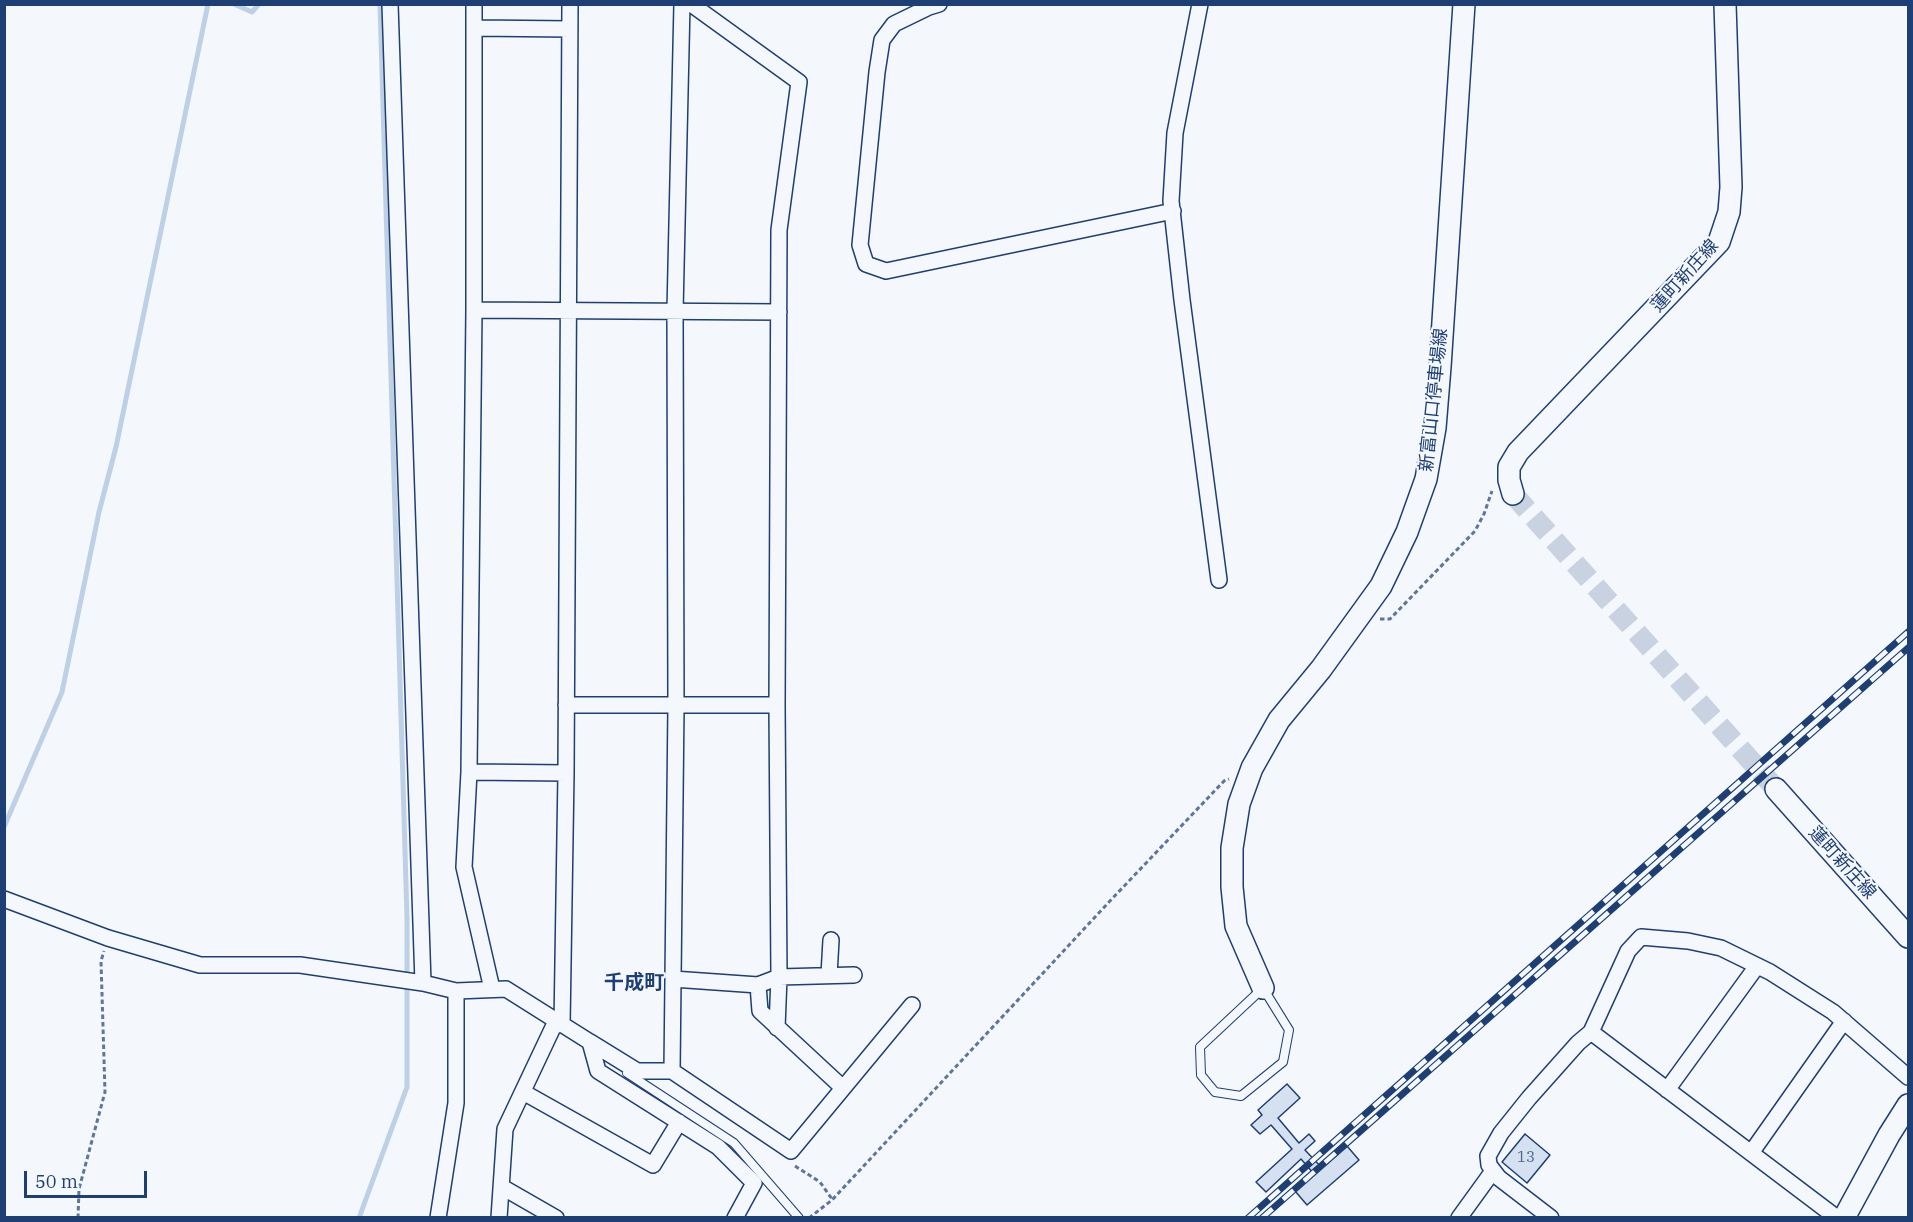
<!DOCTYPE html>
<meta charset="utf-8">
<style>
body{margin:0}
#map{position:relative;width:1913px;height:1222px;overflow:hidden;background:#f4f7fb;font-family:"IBM Plex Serif",serif}
canvas{display:block}
.frame{position:absolute;inset:0;border:6px solid #1d3f73;pointer-events:none}
.scale{position:absolute;left:24px;top:1171px;width:123px;height:27px;box-sizing:border-box;border:3px solid #1d3f73;border-top:0;padding-left:8px;font-size:18px;line-height:21px;white-space:nowrap;color:#1d3f73;-webkit-text-stroke:4px #f4f7fb;paint-order:stroke}
</style>
<div id="map">
<canvas width="1913" height="1222"></canvas>
<div class="frame"></div>
<div class="scale">50 m</div>
</div>
<script>
const g = document.querySelector('canvas').getContext('2d');
g.lineJoin = 'round';
function poly(rows) {
  const path = new Path2D();
  for (const r of rows) {
    path.moveTo(r[0], r[1]);
    for (let i = 2; i < r.length; i += 2) path.lineTo(r[i], r[i + 1]);
  }
  return path;
}
function trace(path, color, width, dash) {
  g.strokeStyle = color;
  g.lineWidth = width;
  g.lineCap = dash ? 'butt' : 'round';
  g.setLineDash(dash || []);
  g.stroke(path);
}
function fillPath(path, color) {
  g.fillStyle = color;
  g.fill(path, 'evenodd');
}
function write(font, color, halo, rows, align = 'center') {
  g.font = font + ' "IBM Plex Serif","Noto Sans JP",serif';
  g.lineWidth = 4.5;
  g.setLineDash([]);
  g.textBaseline = 'middle';
  g.strokeStyle = halo;
  g.fillStyle = color;
  for (const [text, x, y, turn = 0] of rows) {
    g.save();
    g.translate(x, y);
    g.rotate((+turn || 0) * Math.PI / 180);
    g.textAlign = isNaN(turn) ? turn : align;
    if (halo) g.strokeText(text, 0, 0);
    g.fillText(text, 0, 0);
    g.restore();
  }
}
trace(poly([
 [234,4,252,12,259,4],
 [4,827,62,692,99,512,116,447,208,4],
 [359,1218,407,1087,407,918,380,4]
]), '#bed0e5', 5);
const building = poly([
 [1287,1084,1300,1098,1278,1118,1299,1143,1309,1134,1315,1141,1305,1150,1322,1168,1347,1146,1359,1160,1307,1205,1295,1191,1314,1174,1301,1159,1266,1192,1256,1182,1292,1149,1271,1125,1260,1134,1251,1125,1262,1115,1258,1110,1287,1084],
 [1525,1134,1550,1155,1527,1183,1502,1162,1525,1134]
]);
fillPath(building, '#d5e0f0');
trace(building, '#1d3f73', 1.5);
trace(poly([
 [1513,494,1776,789]
]), '#c9d2e0', 21, [21, 10]);
const lane = poly([
 [1263,988,1289,1030,1283,1062,1241,1096,1215,1092,1201,1075,1200,1047,1263,988],
 [627,1073,734,1143,799,1218]
]);
const street = poly([
 [390,4,423,983],
 [474,4,474,310,469,772,464,867,492,989],
 [691,4,799,82,779,230,777,705,779,977,777,1028],
 [939,4,929,7,894,24,882,40,877,72,860,245,866,264,886,271,1173,211],
 [1200,4,1175,133,1171,201,1182,300,1219,580],
 [475,28,570,29],
 [474,310,779,312],
 [566,705,777,705],
 [469,772,566,773],
 [4,899,108,938,200,965,300,965,423,983,456,991,506,989,590,1042,598,1071,718,1147,754,1183,735,1218],
 [829,975,831,940],
 [673,979,758,985,779,977,854,975],
 [758,985,760,1011,843,1088],
 [562,1025,566,773,570,4],
 [590,1042,637,1071,672,1071,791,1151,912,1005],
 [672,1071,676,705,675,311,682,4],
 [1667,1090,1757,966],
 [523,1092,653,1165,679,1122],
 [1751,1153,1844,1021],
 [502,1187,556,1218],
 [438,1218,456,1103,456,991],
 [499,1218,505,1129,556,1021],
 [1459,1218,1493,1171],
 [1551,1218,1499,1178,1489,1165,1488,1156,1501,1133,1529,1098,1578,1043,1591,1032],
 [1837,1218,1591,1032,1628,951,1641,937,1688,941,1721,948,1770,972,1833,1012,1908,1077]
]);
const secondary = poly([
 [1513,494,1509,480,1509,467,1518,452,1719,242,1729,212,1731,187,1725,4],
 [1776,789,1908,937],
 [1263,988,1236,926,1232,887,1232,848,1239,804,1252,768,1279,720,1321,669,1381,586,1407,532,1426,479,1435,428,1440,367,1464,4],
 [1844,1218,1889,1135,1908,1105]
]);
trace(lane, '#1d3f73', 10);
trace(street, '#1d3f73', 18);
trace(secondary, '#1d3f73', 24);
trace(poly([
 [1380,619,1390,619,1475,531,1484,514,1492,491],
 [795,1166,820,1182,832,1199],
 [78,1218,79,1189,105,1092,101,961,104,951],
 [809,1218,832,1200,1109,902,1224,781,1229,779]
]), '#5e769c', 3, [4.5, 3]);
trace(lane, '#f4f7fb', 8);
trace(street, '#f4f7fb', 15);
trace(secondary, '#f4f7fb', 21);
const rail = poly([
 [1248,1218,1908,632],
 [1262,1218,1908,648]
]);
trace(rail, '#1d3f73', 7);
trace(rail, '#f4f7fb', 4.5, [14]);
write('15px', '#4b6792', null, [
 ["13",1526,1158]
]);
write('18px', '#1d3f73', '#f4f7fb', [
 ["蓮町新庄線",1685,276,-48],
 ["新富山口停車場線",1434,400,-84],
 ["蓮町新庄線",1842,863,48]
]);
write('bold 20px', '#1d3f73', '#f4f7fb', [
 ["千成町",634,983]
]);
</script>
